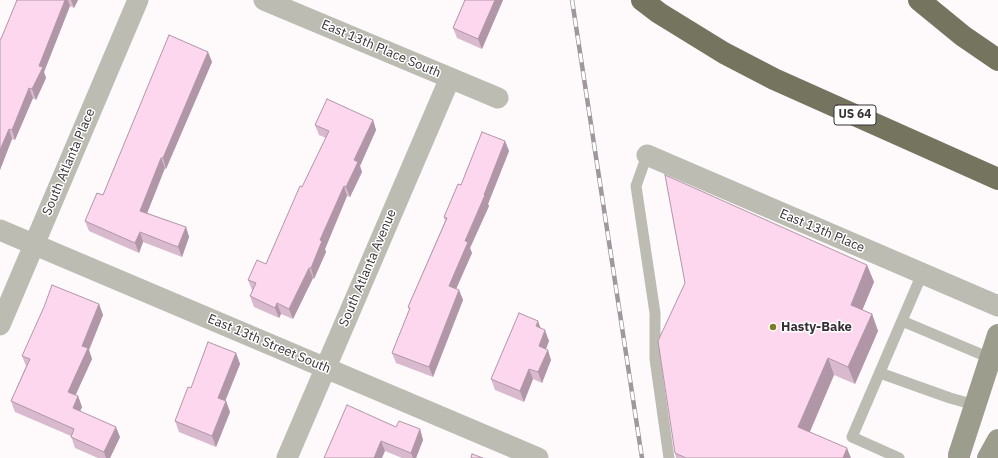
<!DOCTYPE html>
<style>
body{margin:0}
canvas{display:block;background:#fefafc}
</style>
<canvas width="998" height="458"></canvas>
<script>
const g = document.querySelector('canvas').getContext('2d');
g.lineJoin = 'round';
function poly(rows) {
  const path = new Path2D();
  for (const r of rows) {
    path.moveTo(r[0], r[1]);
    for (let i = 2; i < r.length; i += 2) path.lineTo(r[i], r[i + 1]);
  }
  return path;
}
function trace(path, color, width, dash) {
  g.strokeStyle = color;
  g.lineWidth = width;
  g.lineCap = dash ? 'butt' : 'round';
  g.setLineDash(dash || []);
  g.stroke(path);
}
function fillPath(path, color) {
  g.fillStyle = color;
  g.fill(path, 'evenodd');
}
function write(font, color, halo, rows, align = 'center') {
  g.font = font + ' "IBM Plex Sans",sans-serif';
  g.lineWidth = 3;
  g.setLineDash([]);
  g.textBaseline = 'middle';
  g.strokeStyle = halo;
  g.fillStyle = color;
  for (const [text, x, y, turn = 0] of rows) {
    g.save();
    g.translate(x, y);
    g.rotate((+turn || 0) * Math.PI / 180);
    g.textAlign = isNaN(turn) ? turn : align;
    if (halo) g.strokeText(text, 0, 0);
    g.fillText(text, 0, 0);
    g.restore();
  }
}
trace(poly([
 [647,155,636,186,655,313,655,359,669,458],
 [902,321,990,358],
 [880,373,950,398,975,405],
 [899,458,852,437,922,274]
]), '#bcbcb2', 11);
trace(poly([
 [264,0,498,98],
 [647,155,998,306],
 [0,230,538,458],
 [0,325,138,0],
 [287,458,450,78]
]), '#bcbcb2', 21);
trace(poly([
 [959,458,959,455,998,335],
 [988,458,998,440]
]), '#9d9d8e', 22);
trace(poly([
 [642,0,659,13,724,53,774,79,998,179],
 [919,0,963,36,998,60]
]), '#74745f', 22);
const rail = poly([
 [572,0,642,458]
]);
trace(rail, '#9e979b', 4.5);
trace(rail, '#fff', 3, [9]);
fillPath(poly([
 [17,0,78,0,74,8,70,6,44,72,46,78,36,100,33,98,15,140,12,139,0,170,0,39,1,39],
 [465,0,503,0,482,49,457,38,453,28],
 [208,52,212,62,166,169,165,168,147,213,186,227,189,237,182,257,143,242,139,253,89,231,85,221,103,195],
 [373,120,376,130,360,166,362,172,350,197,347,196,325,249,326,252,314,279,313,278,293,319,281,314,279,318,254,307,250,296,253,290,252,290,248,280,266,264,326,138,319,135,315,125],
 [505,141,509,151,488,204,489,206,470,248,472,253,456,289,459,290,463,300,433,377,396,363,392,353,409,310,408,307,445,221,444,217,461,185],
 [867,265,874,282,862,310,872,314,878,331,855,384,834,375,810,432,851,458,676,458,675,453],
 [99,304,103,315,89,350,92,359,75,395,78,396,82,407,80,411,120,437,110,458,98,458,75,448,71,436,15,412,11,401,26,366,22,356],
 [541,328,549,341,546,349,551,360,542,383,533,379,524,402,495,390,491,379],
 [236,353,240,364,225,401,226,401,230,412,216,447,179,432,175,421,191,388],
 [396,427,420,429,423,440,416,458,402,458,385,451,324,458]
]), '#d9b9cd');
fillPath(poly([
 [65,0,68,0,70,6,44,72,46,78,36,100,32,89,39,66],
 [71,0,78,0,74,8],
 [495,0,503,0,482,49,478,39],
 [208,52,212,62,166,169,163,158],
 [29,88,33,98,15,140,12,130],
 [373,120,376,130,360,166,362,172,350,197,346,187,354,160],
 [9,129,12,139,0,170,0,150],
 [505,141,509,151,488,204,489,206,470,248,472,253,453,296,449,286,465,241],
 [161,158,165,168,144,221,140,211],
 [344,186,347,196,325,249,326,252,314,279,311,268,320,240],
 [186,227,189,237,182,257,178,247],
 [140,232,143,242,139,253,135,243],
 [867,265,874,282,857,323,851,305],
 [309,268,313,278,293,319,289,309],
 [459,290,463,300,433,377,429,367],
 [277,303,281,314,279,318,275,308],
 [99,304,103,315,89,350,92,359,72,403,68,392,82,346],
 [872,314,878,331,855,384,848,367],
 [538,321,542,332,536,326],
 [545,330,549,341,543,356,539,346],
 [548,350,551,360,542,383,538,372],
 [236,353,240,364,222,409,218,398],
 [828,358,834,375,804,445,798,427],
 [529,369,533,379,524,402,520,391],
 [78,396,82,407,77,418,73,408],
 [226,401,230,412,216,447,212,436],
 [116,427,120,437,110,458,106,458,104,452],
 [420,429,423,440,416,458,413,458,411,453],
 [381,441,385,451,382,458,374,458],
 [847,448,851,458,843,458]
]), '#b096a7');
const building = poly([
 [17,0,65,0,39,66,43,67,32,89,29,88,12,130,9,129,0,150,0,39,1,39,17,0],
 [465,0,495,0,478,39,453,28,465,0],
 [169,35,208,52,163,158,161,158,140,211,186,227,178,247,140,232,135,243,85,221,97,193,103,195,169,35],
 [327,99,373,120,354,160,358,162,346,187,344,186,320,240,322,241,311,268,309,268,289,309,277,303,275,308,250,296,256,283,248,280,257,260,266,264,300,186,302,187,329,131,315,125,327,99],
 [482,132,505,141,484,195,485,195,465,241,468,242,449,286,459,290,429,367,392,353,410,308,408,307,447,218,444,217,458,184,461,185,482,132],
 [665,175,867,265,851,305,872,314,848,367,828,358,798,427,847,448,843,458,686,458,675,453,658,341,685,283,665,175],
 [52,285,99,304,82,346,88,348,68,392,78,396,73,408,116,427,104,452,71,437,74,429,11,401,30,359,22,356,44,307,52,285],
 [519,313,538,321,536,326,545,330,539,346,548,350,538,372,529,369,520,391,491,379,519,313],
 [208,342,236,353,218,398,226,401,212,436,175,421,188,387,191,388,208,342],
 [347,405,396,427,399,421,420,429,411,453,381,441,374,458,324,458,347,405],
 [472,454,483,458,471,458,472,454]
]);
fillPath(building, '#fcd7ee');
trace(building, '#b096a7', 1);
for (const [x, y, r, color] of [
 [773,327,4,"#7d7c23"]
]) {
  const dot = new Path2D();
  dot.arc(x, y, r, 0, 2 * Math.PI);
  g.fillStyle = color;
  g.fill(dot);
  trace(dot, '#fff', 1.5);
}
for (const [x, y, w] of [
 [855,115,42]
]) {
  const box = new Path2D();
  box.roundRect(x - w / 2, y - 10, w, 20, 3);
  g.fillStyle = '#fff';
  g.fill(box);
  trace(box, '#382f35', 1);
}
write('bold 12px', '#382f35', null, [
 ["US 64",855,115]
]);
write('13px', '#382f35', '#fff', [
 ["East 13th Place South",381,49,23],
 ["South Atlanta Place",69,162,-67],
 ["East 13th Place",822,231,23],
 ["South Atlanta Avenue",368,268,-67],
 ["East 13th Street South",269,344,23]
]);
write('bold 13px', '#382f35', '#fff', [
 ["Hasty-Bake",781,327]
], 'left');
</script>
